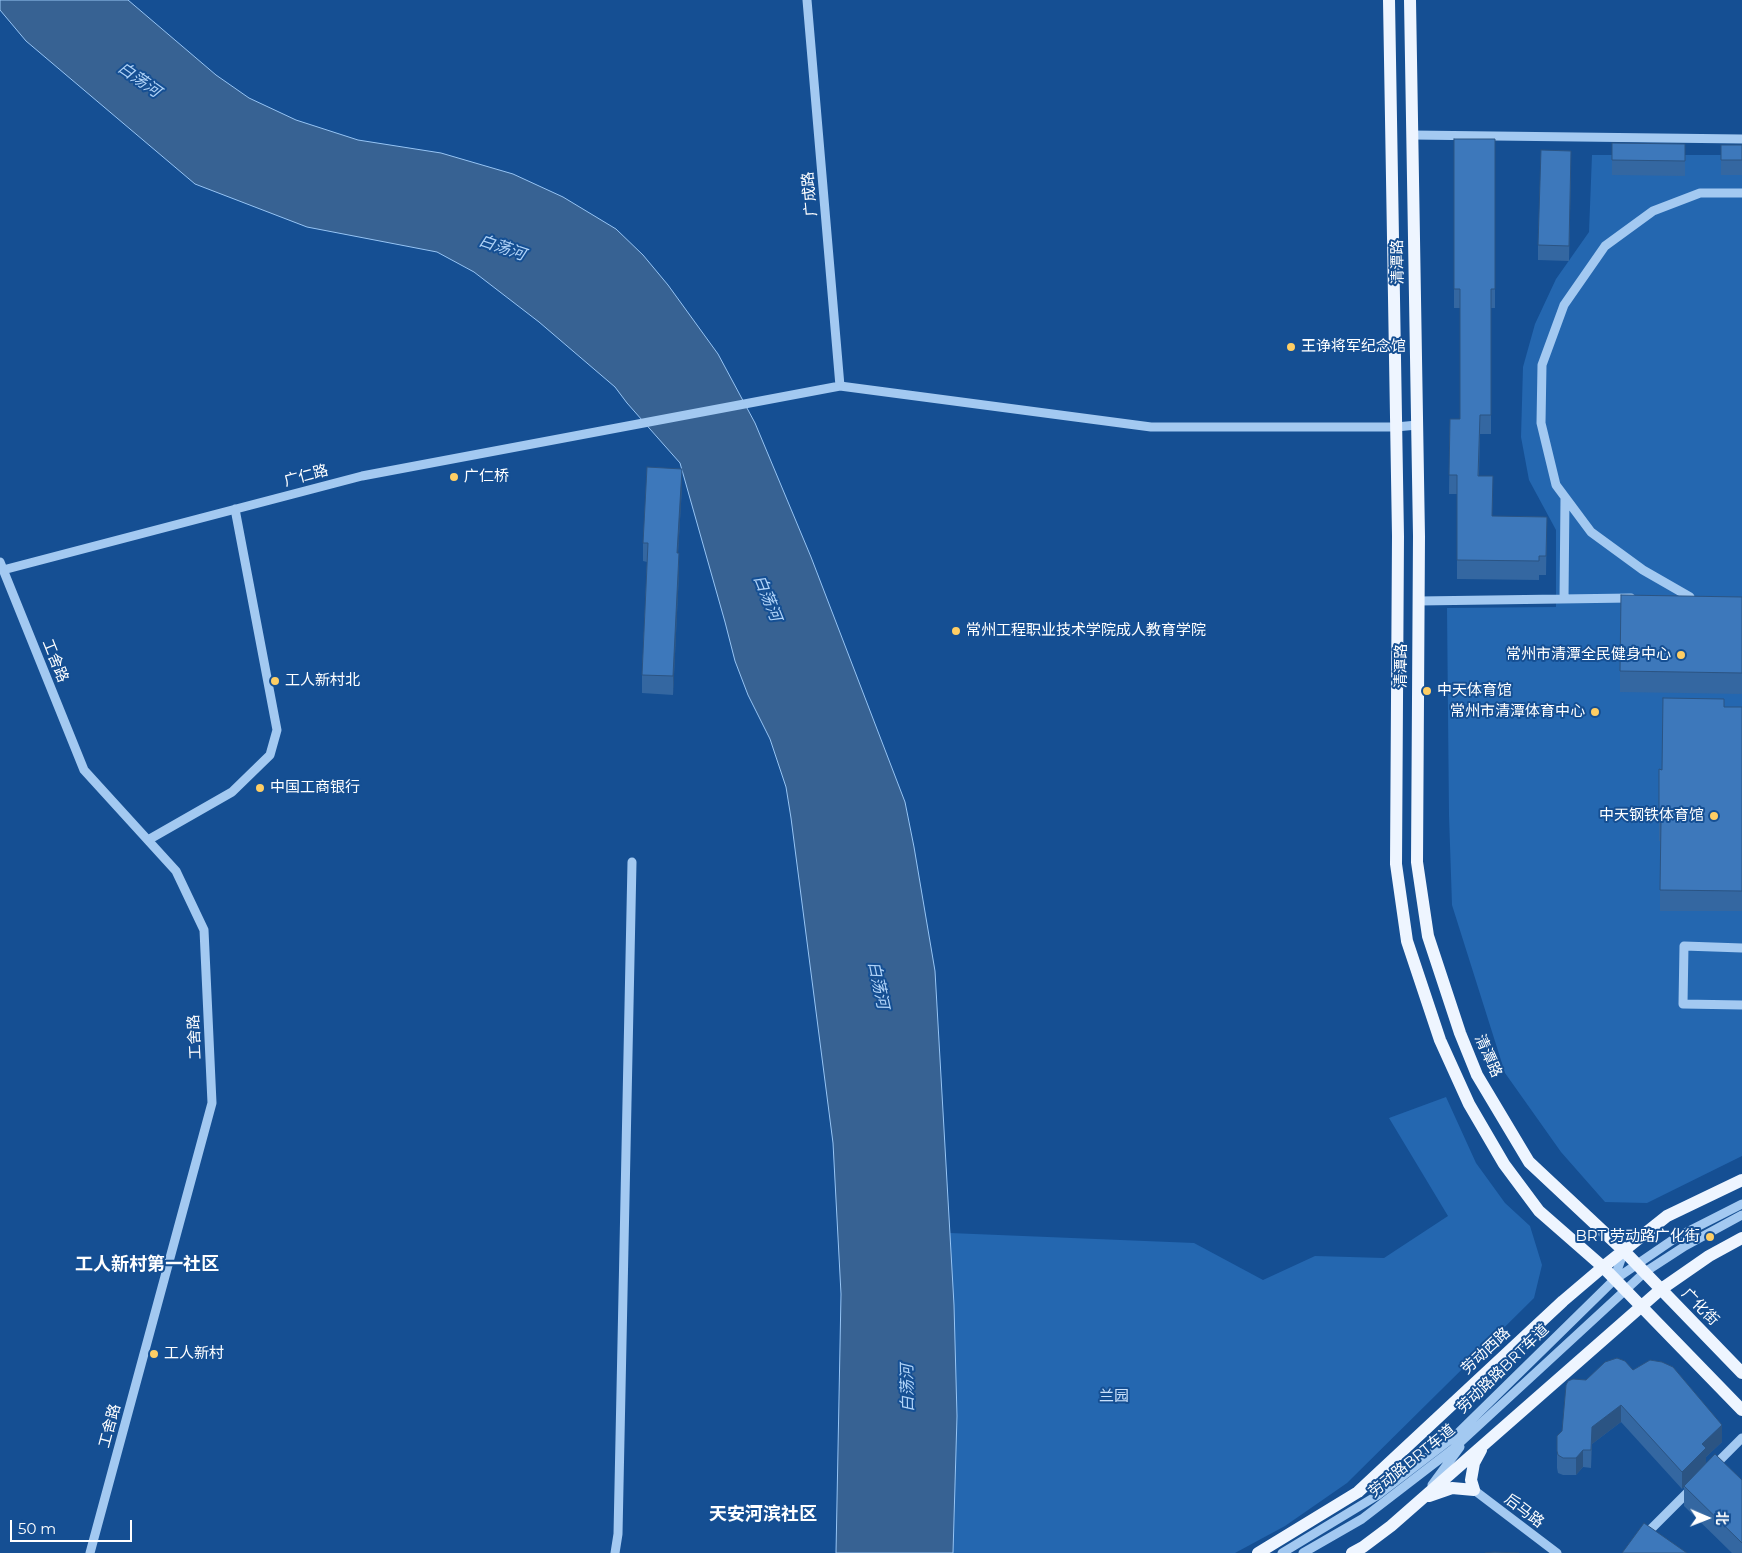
<!DOCTYPE html>
<meta charset="utf-8">
<style>
body{margin:0}
#map{position:relative;width:1742px;height:1553px;overflow:hidden;background:#154f93;font-family:Montserrat,"Noto Sans SC",sans-serif}
canvas{display:block}
.north{position:absolute;left:1682px;top:1493px;width:50px;height:50px;-webkit-text-stroke:4px #154f93;paint-order:stroke;rotate:91deg;font-size:14px;font-weight:700;line-height:20px;text-align:center;color:#fff}
.north::after{content:'';display:block;margin:auto;width:18px;height:22px;background:#fff;clip-path:polygon(50% 0,100% 100%,50% 72%,0 100%)}
.scale{position:absolute;left:10px;top:1520px;width:122px;height:22px;box-sizing:border-box;border:2px solid #fff;border-top:0;padding-left:6px;font-size:15px;line-height:18px;white-space:nowrap;color:#fff;-webkit-text-stroke:4px #154f93;paint-order:stroke}
</style>
<div id="map">
<canvas width="1742" height="1553"></canvas>
<div class="north">北</div>
<div class="scale">50 m</div>
</div>
<script>
const g = document.querySelector('canvas').getContext('2d');
g.lineJoin = 'round';
function fillPath(path, color) {
  g.fillStyle = color;
  g.fill(path, 'evenodd');
}
function poly(rows) {
  const path = new Path2D();
  for (const r of rows) {
    path.moveTo(r[0], r[1]);
    for (let i = 2; i < r.length; i += 2) path.lineTo(r[i], r[i + 1]);
  }
  return path;
}
function trace(path, color, width, dash) {
  g.strokeStyle = color;
  g.lineWidth = width;
  g.lineCap = dash ? 'butt' : 'round';
  g.setLineDash(dash || []);
  g.stroke(path);
}
function write(font, color, halo, rows, align = 'center') {
  g.font = font + ' Montserrat,"Noto Sans SC",sans-serif';
  g.lineWidth = 4;
  g.setLineDash([]);
  g.textBaseline = 'middle';
  g.strokeStyle = halo;
  g.fillStyle = color;
  for (const [text, x, y, turn = 0] of rows) {
    g.save();
    g.translate(x, y);
    g.rotate((+turn || 0) * Math.PI / 180);
    g.textAlign = isNaN(turn) ? turn : align;
    if (halo) g.strokeText(text, 0, 0);
    g.fillText(text, 0, 0);
    g.restore();
  }
}
fillPath(poly([
 [1592,155,1742,155,1742,1156,1647,1203,1605,1202,1561,1152,1505,1073,1452,905,1449,815,1447,608,1556,607,1556,530,1529,480,1521,437,1523,367,1535,324,1556,279,1589,232],
 [1446,1097,1476,1163,1505,1203,1530,1226,1542,1265,1534,1298,1347,1483,1285,1526,1235,1553,953,1553,957,1416,950,1233,1194,1243,1263,1280,1315,1256,1384,1258,1448,1216,1389,1118]
]), '#2467b0');
const water = poly([
 [0,0,128,0,216,75,249,98,296,120,358,140,441,153,513,174,563,197,616,229,643,255,668,285,718,354,755,423,811,557,905,802,914,847,935,971,954,1305,957,1416,953,1553,836,1553,841,1294,833,1143,791,818,786,787,770,739,748,695,735,661,725,622,680,463,627,403,615,387,539,322,474,272,437,252,307,227,195,184,26,41,0,10,0,0]
]);
fillPath(water, '#376293');
trace(water, '#96c4f4', 1);
trace(poly([
 [807,0,840,386],
 [1412,135,1742,139],
 [0,562,84,770,176,871,204,930,212,1103,90,1553],
 [3,570,362,476,840,386,1151,427,1396,427,1417,425],
 [1690,597,1643,570,1591,532,1556,485,1541,423,1542,365,1564,305,1605,246,1653,211,1700,193,1742,193],
 [1564,599,1565,498],
 [1419,601,1631,598],
 [148,840,232,792,270,755,277,730,235,509],
 [1742,948,1684,946,1683,1004,1742,1005],
 [1614,1279,1624,1251],
 [1712,1468,1742,1438],
 [1432,1485,1460,1447],
 [1474,1490,1557,1553],
 [1645,1535,1692,1488],
 [615,1553,618,1534,632,862],
 [1282,1553,1378,1495,1455,1436,1614,1280,1677,1237,1742,1204],
 [1303,1553,1362,1519,1453,1449,1645,1272,1685,1246,1742,1215]
]), '#a3c9f1', 9);
trace(poly([
 [1389,0,1398,536,1396,864,1407,941,1440,1040,1469,1104,1504,1164,1539,1211,1603,1267,1742,1410],
 [1410,0,1419,536,1417,862,1428,936,1460,1033,1477,1075,1529,1162,1624,1251,1742,1373],
 [1429,1496,1452,1488,1474,1490,1471,1480,1474,1463,1481,1450],
 [1258,1553,1358,1492,1563,1301,1603,1267,1667,1216,1742,1180],
 [1352,1553,1363,1547,1391,1526,1660,1290,1709,1256,1742,1238]
]), '#eef5ff', 12);
fillPath(poly([
 [1454,139,1495,139,1495,308,1491,308,1491,434,1480,434,1479,476,1492,516,1547,517,1546,575,1539,575,1539,580,1457,579,1457,494,1449,494,1450,419,1460,419,1460,308,1454,308],
 [1612,143,1685,144,1685,176,1612,175],
 [1721,145,1742,145,1742,175,1721,175],
 [1571,166,1569,261,1538,260,1538,245],
 [682,487,678,553,679,572,673,695,642,693,642,675,647,562,643,561,643,543],
 [1742,597,1742,694,1620,692,1620,671],
 [1724,707,1742,707,1742,911,1660,911,1660,841,1659,841,1659,821,1662,770],
 [1633,1370,1722,1442,1706,1457,1706,1463,1742,1480,1742,1553,1732,1553,1684,1506,1684,1487,1682,1489,1621,1422,1592,1444,1591,1468,1583,1467,1576,1475,1563,1475,1558,1473,1557,1468,1557,1451,1562,1431,1586,1380]
]), '#3467a1');
fillPath(poly([
 [1571,151,1571,166,1569,261,1569,246],
 [682,469,682,487,677,571,677,553],
 [679,553,679,572,673,695,673,676],
 [1621,1405,1621,1422,1592,1444,1591,1468,1592,1427],
 [1722,1425,1722,1442,1706,1457,1706,1465,1682,1489,1682,1472,1702,1444],
 [1583,1450,1583,1467,1576,1475,1576,1458]
]), '#2b5483');
const building = poly([
 [1454,139,1495,139,1495,289,1491,289,1491,415,1480,415,1478,476,1493,476,1492,516,1547,517,1546,556,1539,556,1539,561,1457,560,1457,475,1449,475,1450,419,1460,419,1460,289,1454,289,1454,139],
 [1612,143,1685,144,1685,161,1612,160,1612,143],
 [1721,145,1742,145,1742,160,1721,160,1721,145],
 [1541,150,1571,151,1569,246,1538,245,1541,150],
 [647,467,682,469,677,553,679,553,673,676,642,675,648,543,643,543,647,467],
 [1621,595,1742,597,1742,673,1620,671,1621,595],
 [1663,698,1724,699,1724,707,1742,707,1742,891,1660,890,1661,821,1659,821,1659,769,1662,770,1663,698],
 [1617,1358,1625,1361,1633,1370,1650,1360,1662,1362,1673,1367,1722,1425,1702,1444,1706,1448,1682,1472,1621,1405,1592,1427,1591,1450,1583,1450,1576,1458,1563,1458,1558,1455,1557,1451,1557,1436,1562,1431,1566,1385,1568,1381,1573,1379,1586,1380,1605,1362,1617,1358],
 [1715,1454,1742,1480,1742,1543,1684,1486,1715,1454],
 [1644,1523,1687,1553,1622,1553,1644,1523],
 [1494,1552,1519,1553,1485,1553,1494,1552]
]);
fillPath(building, '#3d78bb');
trace(building, '#2b5483', 1);
for (const [x, y, r, color] of [
 [1291,347,5,"#ffce64"],
 [454,477,5,"#ffce64"],
 [956,631,5,"#ffce64"],
 [1681,655,5,"#ffce64"],
 [275,681,5,"#ffce64"],
 [1427,691,5,"#ffce64"],
 [1595,712,5,"#ffce64"],
 [260,788,5,"#ffce64"],
 [1714,816,5,"#ffce64"],
 [1710,1237,5,"#ffce64"],
 [154,1354,5,"#ffce64"]
]) {
  const dot = new Path2D();
  dot.arc(x, y, r, 0, 2 * Math.PI);
  g.fillStyle = color;
  g.fill(dot);
  trace(dot, '#154f93', 2);
}
write('15px', '#fff', '#154f93', [
 ["广成路",810,194,-95],
 ["清潭路",1398,262,-91],
 ["广仁路",306,476,-15],
 ["工舍路",55,661,68],
 ["清潭路",1402,666,-90],
 ["工舍路",195,1037,-93],
 ["清潭路",1488,1056,66],
 ["广化街",1700,1307,45],
 ["劳动西路",1486,1351,-43],
 ["劳动路路BRT车道",1503,1369,-44],
 ["工舍路",110,1426,-75],
 ["劳动路BRT车道",1412,1461,-39],
 ["后马路",1524,1511,37]
]);
write('15px', '#fff', '#154f93', [
 ["王诤将军纪念馆",1301,347],
 ["广仁桥",464,477],
 ["常州工程职业技术学院成人教育学院",966,631],
 ["常州市清潭全民健身中心",1671,655,"right"],
 ["工人新村北",285,681],
 ["中天体育馆",1437,691],
 ["常州市清潭体育中心",1585,712,"right"],
 ["中国工商银行",270,788],
 ["中天钢铁体育馆",1704,816,"right"],
 ["BRT 劳动路广化街",1700,1237,"right"],
 ["工人新村",164,1354]
], 'left');
write('15px', '#cbe2fc', '#154f93', [
 ["兰园",1114,1397]
]);
write('italic 16px', '#b0d3f8', '#154f93', [
 ["白荡河",139,80,35],
 ["白荡河",502,248,19],
 ["白荡河",767,598,68],
 ["白荡河",878,985,78],
 ["白荡河",908,1388,-91]
]);
write('bold 18px', '#fff', '#154f93', [
 ["工人新村第一社区",147,1265],
 ["天安河滨社区",763,1515]
]);
</script>
